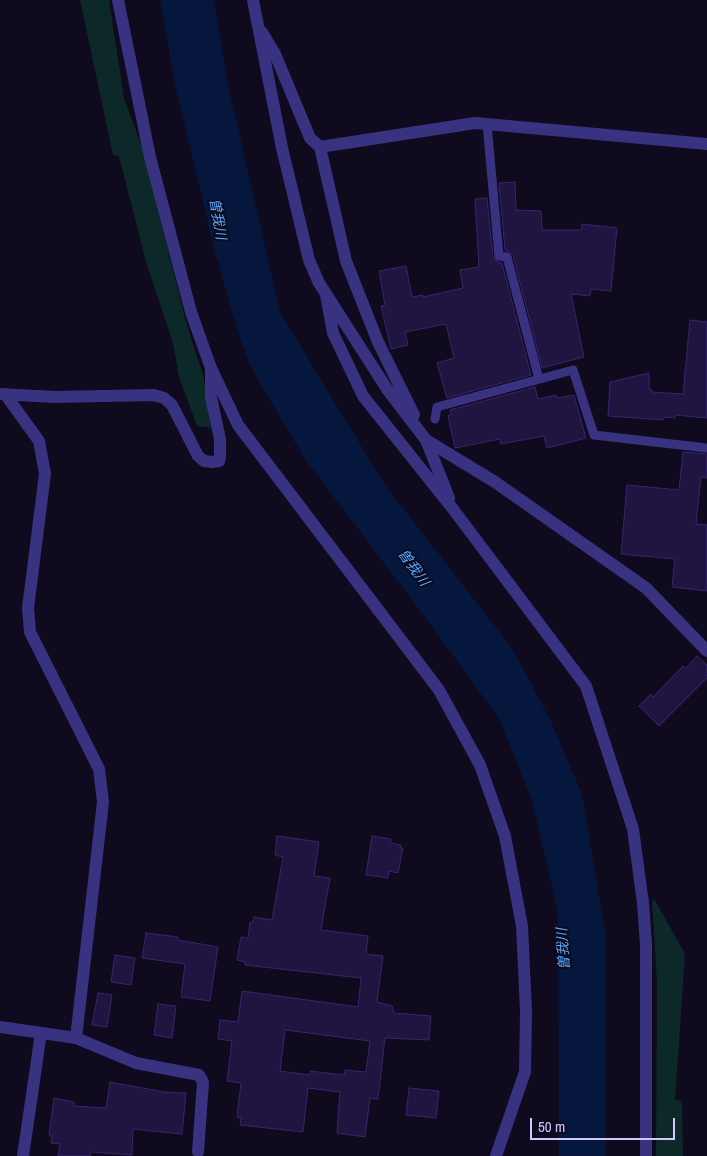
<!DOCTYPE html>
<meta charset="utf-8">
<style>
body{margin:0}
#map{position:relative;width:707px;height:1156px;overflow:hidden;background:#0f0a1e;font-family:"Archivo Narrow",sans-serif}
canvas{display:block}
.scale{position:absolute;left:530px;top:1118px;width:145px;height:22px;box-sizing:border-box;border:2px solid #d0c7ff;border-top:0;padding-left:6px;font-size:15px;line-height:18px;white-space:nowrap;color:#d0c7ff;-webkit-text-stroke:4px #0f0a1e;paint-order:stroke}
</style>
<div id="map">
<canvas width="707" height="1156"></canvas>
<div class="scale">50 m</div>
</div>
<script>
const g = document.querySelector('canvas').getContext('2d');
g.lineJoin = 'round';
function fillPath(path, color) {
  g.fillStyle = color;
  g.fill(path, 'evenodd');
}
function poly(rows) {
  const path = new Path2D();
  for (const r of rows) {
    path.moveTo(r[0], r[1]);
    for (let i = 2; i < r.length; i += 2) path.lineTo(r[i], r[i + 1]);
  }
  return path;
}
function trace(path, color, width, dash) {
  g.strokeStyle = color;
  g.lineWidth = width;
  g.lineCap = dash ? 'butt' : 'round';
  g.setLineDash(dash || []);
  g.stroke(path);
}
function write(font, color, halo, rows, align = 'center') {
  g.font = font + ' "Archivo Narrow","Noto Sans JP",sans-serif';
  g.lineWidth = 4;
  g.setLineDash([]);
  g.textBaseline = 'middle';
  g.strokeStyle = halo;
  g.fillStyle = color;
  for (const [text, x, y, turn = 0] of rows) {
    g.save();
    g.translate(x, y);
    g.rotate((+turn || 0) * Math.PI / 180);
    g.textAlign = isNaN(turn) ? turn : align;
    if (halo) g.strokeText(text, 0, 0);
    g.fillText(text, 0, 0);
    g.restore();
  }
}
fillPath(poly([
 [80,0,109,0,124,98,142,147,186,322,203,375,211,428,197,426,179,377,173,343,146,262,119,156,113,155],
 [655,900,685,954,675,1100,682,1101,683,1156,656,1156,657,984,652,901]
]), '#0d2828');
fillPath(poly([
 [160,0,214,0,227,80,280,312,385,485,512,648,549,717,582,794,606,938,606,1156,559,1156,558,912,532,801,500,720,425,617,305,459,251,368,237,329,216,256,176,89]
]), '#05173c');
const building = poly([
 [515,182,516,210,541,211,542,230,581,230,582,224,617,228,611,291,591,289,590,296,571,294,584,357,542,368,513,255,505,250,499,183,515,182],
 [487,198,493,257,496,261,502,263,531,375,447,398,437,363,454,358,446,324,405,332,408,345,391,349,381,306,385,305,379,271,406,266,412,297,423,295,423,297,463,288,460,270,479,267,475,199,487,198],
 [690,320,707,322,707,418,675,415,675,418,663,417,663,420,608,416,610,382,649,373,649,389,652,390,652,392,683,394,690,320],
 [535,387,538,399,556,395,557,398,574,395,586,438,547,448,544,436,501,444,500,439,455,448,448,416,451,415,450,410,535,387],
 [683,452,707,454,707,478,701,477,696,524,707,525,707,591,672,587,675,559,621,554,627,485,679,490,683,452],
 [697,656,707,665,707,678,659,726,639,706,651,694,653,697,683,666,686,668,697,656],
 [277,836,319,842,314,876,330,878,321,930,368,936,366,954,383,956,377,1002,392,1006,394,1013,431,1016,429,1040,385,1038,378,1099,370,1098,365,1137,337,1133,340,1092,308,1088,303,1132,240,1125,241,1118,237,1117,241,1083,227,1081,232,1041,218,1039,220,1020,238,1022,242,991,358,1007,361,978,245,965,245,962,237,960,241,937,248,938,250,922,253,922,254,917,272,920,283,857,275,855,277,836],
 [285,1030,370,1041,366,1072,345,1070,344,1075,310,1071,310,1075,280,1071,285,1030],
 [372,836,391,839,390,843,401,845,400,848,403,848,398,873,389,871,388,878,366,875,372,836],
 [146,933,178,937,178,940,218,947,210,1001,181,997,185,964,142,958,146,933],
 [115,955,135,958,131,985,111,982,115,955],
 [98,993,112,995,107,1027,92,1025,98,993],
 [158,1004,176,1006,172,1038,154,1035,158,1004],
 [110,1082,164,1092,186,1093,182,1134,133,1129,132,1155,91,1152,90,1156,58,1156,60,1144,51,1143,52,1135,49,1135,54,1098,74,1102,74,1106,106,1108,110,1082],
 [409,1088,439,1091,436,1118,406,1115,409,1088]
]);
fillPath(building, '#201540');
trace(building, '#37256e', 1);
trace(poly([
 [487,124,499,256,507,257,539,379],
 [435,419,437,407,573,370,594,435,707,448]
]), '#383281', 9);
trace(poly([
 [253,0,282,148,309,260,319,283,387,389,426,440,495,482,646,588,707,651],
 [262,32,275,54,310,138,320,147,475,123,707,144],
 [320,147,346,261,378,342,414,415],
 [326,295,333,333,363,396,453,509,586,686,633,829,643,903,646,944,646,1156],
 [211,368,238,425,439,690,480,765,505,836,522,926,526,1011,525,1072,496,1156],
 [0,394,55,397,154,395,164,398,172,405,198,456,204,461,212,462,219,461,220,458,220,439,211,397,211,368,191,312,150,157,118,0],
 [5,394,39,441,45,474,28,608,30,632,99,769,103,802,76,1038],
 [426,440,449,498],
 [0,1027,76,1038,136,1063,199,1075,203,1082,198,1152],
 [23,1156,41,1033]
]), '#383281', 12);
write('italic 14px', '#55a8ff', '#0f0a1e', [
 ["曽我川",217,219,80],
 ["曽我川",413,568,54],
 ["曽我川",564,949,-94]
]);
</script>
